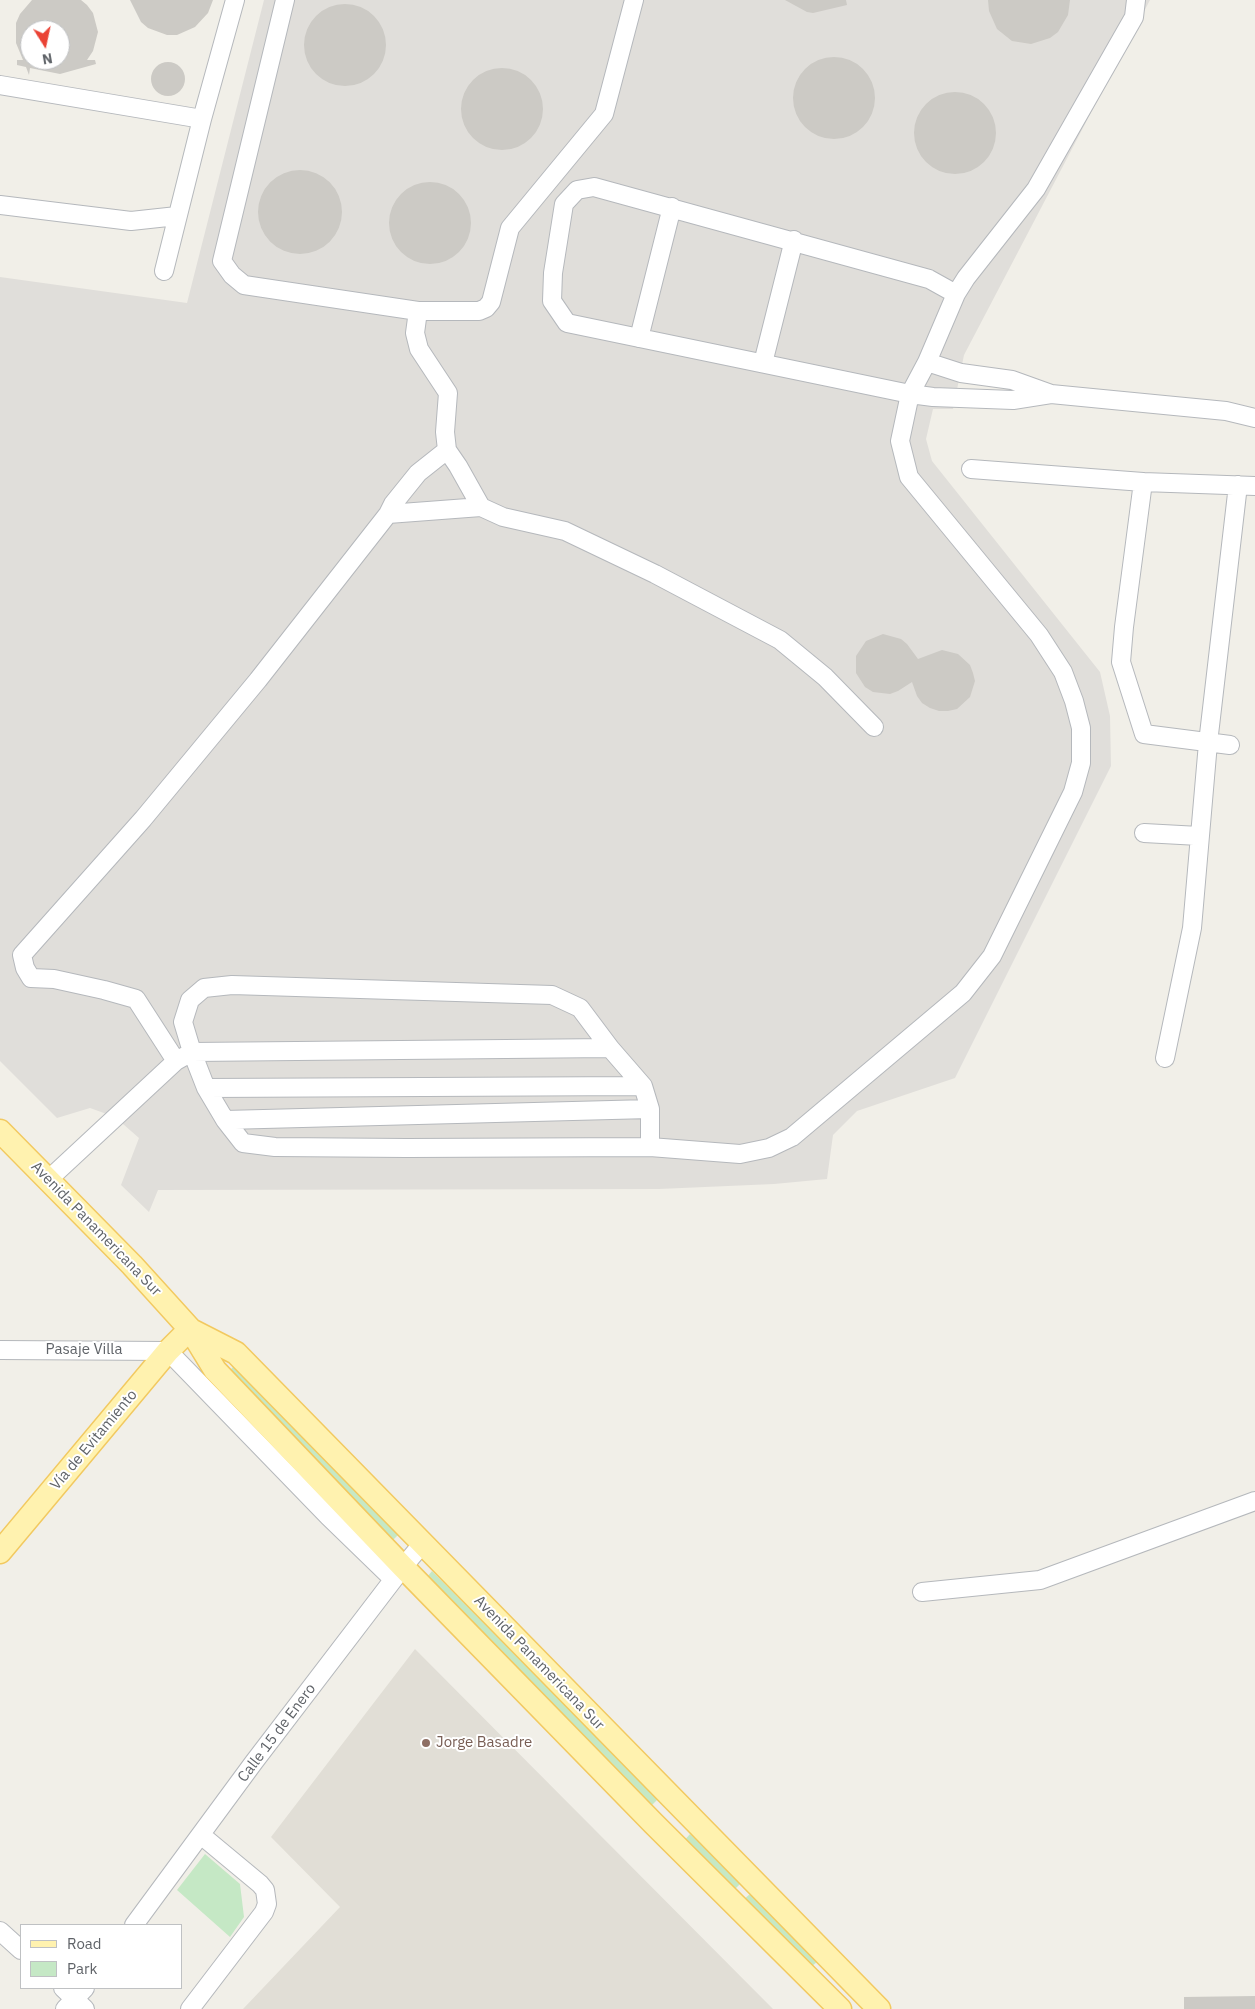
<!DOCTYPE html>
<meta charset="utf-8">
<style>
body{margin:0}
#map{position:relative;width:1255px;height:2009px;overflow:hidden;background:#f1efe8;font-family:"IBM Plex Sans",sans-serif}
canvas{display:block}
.legend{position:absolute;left:20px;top:1924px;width:162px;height:65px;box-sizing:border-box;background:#fff;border:1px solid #bfc1c3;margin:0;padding:6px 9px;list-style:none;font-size:15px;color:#5f6368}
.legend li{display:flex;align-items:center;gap:10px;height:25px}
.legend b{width:25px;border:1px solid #bfc1c3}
.north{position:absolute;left:20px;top:20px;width:50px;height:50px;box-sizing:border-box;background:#fff;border:1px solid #bfc1c3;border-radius:50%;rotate:170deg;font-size:14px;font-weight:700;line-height:20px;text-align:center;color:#5f6368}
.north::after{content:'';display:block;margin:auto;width:18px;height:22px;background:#ea4335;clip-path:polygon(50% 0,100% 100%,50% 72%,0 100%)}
</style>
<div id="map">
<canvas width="1255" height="2009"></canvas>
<ul class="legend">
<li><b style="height:6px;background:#fff2af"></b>Road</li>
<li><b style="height:14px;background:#c5e8c5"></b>Park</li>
</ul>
<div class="north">N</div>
</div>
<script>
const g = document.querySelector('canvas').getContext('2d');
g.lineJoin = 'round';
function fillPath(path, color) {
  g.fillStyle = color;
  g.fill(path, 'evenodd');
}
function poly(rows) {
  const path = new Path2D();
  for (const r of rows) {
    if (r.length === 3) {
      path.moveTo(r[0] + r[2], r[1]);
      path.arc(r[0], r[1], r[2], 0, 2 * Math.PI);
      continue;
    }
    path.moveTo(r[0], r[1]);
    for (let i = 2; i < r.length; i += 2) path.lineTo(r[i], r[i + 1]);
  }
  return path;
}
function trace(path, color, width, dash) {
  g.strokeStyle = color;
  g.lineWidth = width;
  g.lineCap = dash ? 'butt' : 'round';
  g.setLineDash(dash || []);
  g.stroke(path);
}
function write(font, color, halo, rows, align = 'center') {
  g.font = font + ' "IBM Plex Sans",sans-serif';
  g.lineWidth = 4;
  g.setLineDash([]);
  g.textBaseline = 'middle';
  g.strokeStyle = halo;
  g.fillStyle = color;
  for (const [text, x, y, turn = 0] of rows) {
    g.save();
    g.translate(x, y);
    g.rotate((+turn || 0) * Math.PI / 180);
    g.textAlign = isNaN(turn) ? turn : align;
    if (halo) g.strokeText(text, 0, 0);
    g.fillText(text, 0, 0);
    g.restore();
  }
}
fillPath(poly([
 [264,0,1150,0,964,355,953,409,933,409,926,439,932,461,1100,672,1110,716,1111,766,955,1078,857,1111,833,1135,827,1179,774,1184,659,1189,158,1190,149,1212,121,1185,139,1138,115,1117,90,1108,57,1118,0,1061,0,277,187,303]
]), '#e0deda');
fillPath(poly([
 [415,1649,773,2009,243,2009,340,1907,271,1837]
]), '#e1ded6');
fillPath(poly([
 [235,1365,399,1534,391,1542,228,1372],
 [432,1571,658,1799,650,1807,424,1581],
 [690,1834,741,1883,734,1890,683,1842],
 [205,1854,240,1884,244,1917,230,1937,177,1890],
 [750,1894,818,1961,811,1967,742,1901]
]), '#c5e8c5');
fillPath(poly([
 [32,0,81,0,87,5,93,13,98,32,93,51,87,60,95,60,96,64,60,74,30,68,29,75,26,67,17,65,17,60,23,60,16,43,16,23,20,14],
 [30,30,60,30,60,60,30,60],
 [130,0,213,0,208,13,195,27,177,35,167,35,148,28,141,22],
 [785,0,846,0,847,5,813,13,807,12],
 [988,0,1070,0,1068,15,1058,32,1050,38,1031,44,1012,41,997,29,989,11],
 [345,45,41],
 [834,98,41],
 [168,79,17],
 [502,109,41],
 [955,133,41],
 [300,212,42],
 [430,223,41],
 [883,634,901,639,907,644,918,659,942,650,958,654,970,665,973,673,975,681,970,697,957,709,948,711,939,711,930,708,922,703,917,696,912,682,898,691,890,694,873,692,865,687,856,673,856,656,866,641],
 [1255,1996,1255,2009,1184,2009,1184,1997]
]), '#cccac5');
const minor = poly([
 [285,0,222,261,232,275,244,285,418,311,479,311,486,308,491,302,510,228,604,114,634,0],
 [0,85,202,119],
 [0,205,131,221,177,216],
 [164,271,202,119,235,0],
 [956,294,929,279,594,187,577,190,564,204,553,273,552,301,567,323,910,394,933,397,1013,400,1051,394],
 [418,311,415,333,419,349,448,393,445,432,447,450,458,466,481,507],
 [639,338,672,207],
 [927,362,961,373,1012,380,1051,394,1226,411,1255,418],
 [763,363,794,240],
 [971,469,1143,482,1255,486],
 [1143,482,1124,627,1121,662,1144,734,1230,745],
 [388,514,393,504,418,473,447,450],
 [1144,833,1199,836],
 [610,1048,192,1052,183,1022,190,1000,204,988,232,985,552,995,580,1008,610,1048,643,1086,650,1109,650,1147],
 [1165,1058,1192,928,1208,743,1238,485],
 [176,1061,136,999,104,990,54,979,31,978,25,968,22,955,143,819,258,680,388,514,481,507,503,517,565,531,655,574,780,640,825,677,874,727],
 [206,1088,643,1086],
 [225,1120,650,1109],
 [49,1179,176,1061,192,1052,206,1088,225,1120,243,1143,275,1147,407,1148,650,1147,740,1154,769,1148,792,1137,963,993,992,956,1073,792,1081,763,1081,728,1074,701,1063,672,1039,635,909,477,900,441,910,394,927,362,956,294,966,278,1036,189,1134,17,1136,0],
 [0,1350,168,1351,328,1516,393,1579],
 [922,1592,1040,1580,1255,1501],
 [134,1925,254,1762,403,1567,423,1543],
 [0,1931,21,1950],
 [63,1988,85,2009],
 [65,2009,85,1988],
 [190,2009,264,1912,267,1904,265,1890,260,1884,201,1835]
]);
const major = poly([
 [0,1131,132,1265,190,1329,215,1370,403,1567,654,1824,840,2009],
 [191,1330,236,1353,879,2009],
 [0,1552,168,1351,190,1329]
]);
trace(minor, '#b5b8bc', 20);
trace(major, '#f2c960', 25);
trace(minor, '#fff', 18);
trace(major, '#fff2af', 22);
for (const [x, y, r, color] of [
 [426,1743,5,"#8d6e63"]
]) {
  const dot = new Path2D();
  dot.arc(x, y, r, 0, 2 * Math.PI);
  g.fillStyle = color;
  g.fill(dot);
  trace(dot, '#fff', 2);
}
write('15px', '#5f6368', '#fff', [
 ["Avenida Panamericana Sur",96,1229,46],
 ["Pasaje Villa",84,1350],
 ["Vía de Evitamiento",94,1440,-50],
 ["Avenida Panamericana Sur",539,1663,46],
 ["Calle 15 de Enero",277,1733,-53]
]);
write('15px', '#785e54', '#fff', [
 ["Jorge Basadre",436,1743]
], 'left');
</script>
